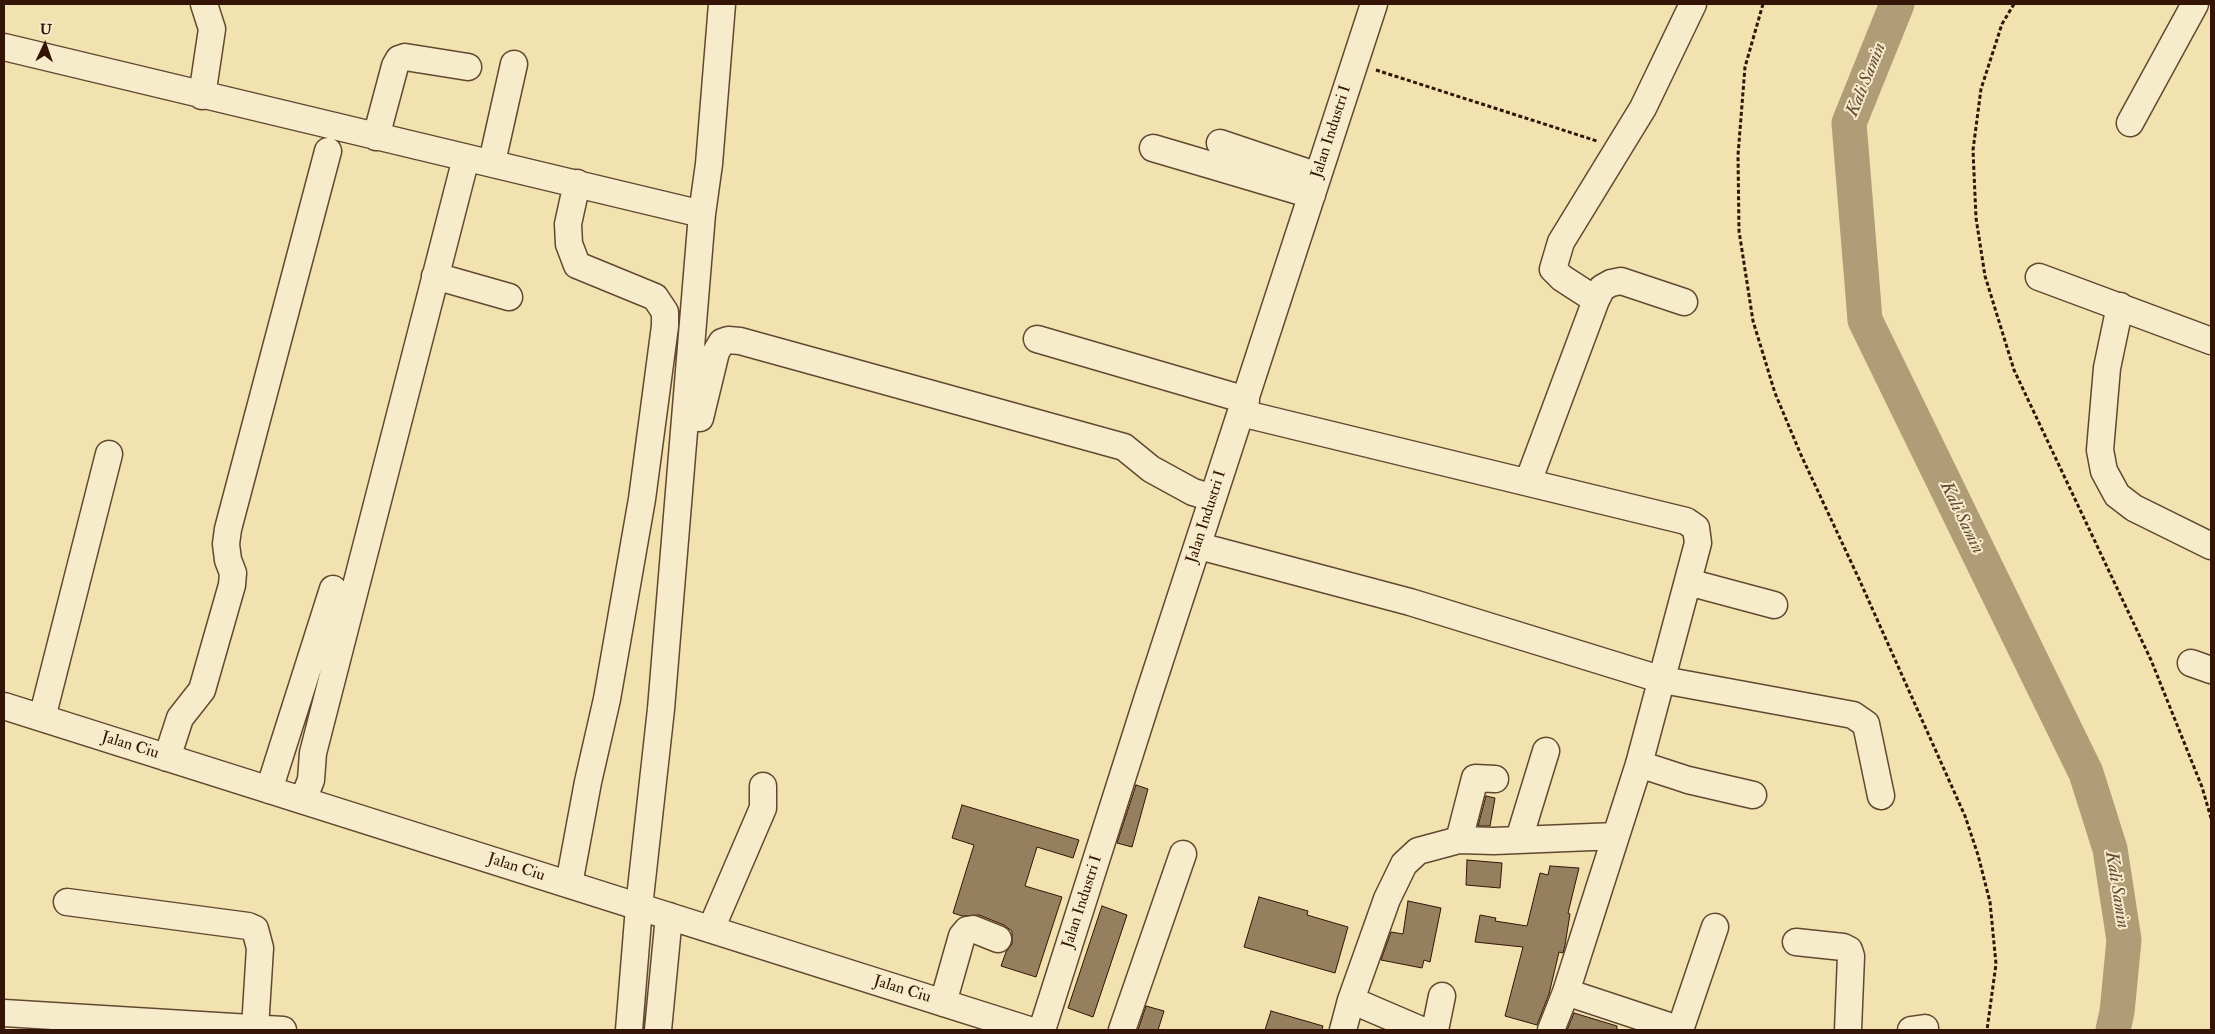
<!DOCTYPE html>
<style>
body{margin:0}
#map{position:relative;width:2215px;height:1034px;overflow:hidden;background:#f1e2af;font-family:"IM FELL Double Pica",serif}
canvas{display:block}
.frame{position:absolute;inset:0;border:5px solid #331406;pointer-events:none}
.north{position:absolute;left:20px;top:20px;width:50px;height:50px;-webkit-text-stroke:4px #f6eccb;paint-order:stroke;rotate:3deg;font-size:14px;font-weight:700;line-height:20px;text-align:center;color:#331406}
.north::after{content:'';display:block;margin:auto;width:18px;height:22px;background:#331406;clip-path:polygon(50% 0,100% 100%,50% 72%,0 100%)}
</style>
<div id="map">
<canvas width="2215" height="1034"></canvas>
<div class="frame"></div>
<div class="north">U</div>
</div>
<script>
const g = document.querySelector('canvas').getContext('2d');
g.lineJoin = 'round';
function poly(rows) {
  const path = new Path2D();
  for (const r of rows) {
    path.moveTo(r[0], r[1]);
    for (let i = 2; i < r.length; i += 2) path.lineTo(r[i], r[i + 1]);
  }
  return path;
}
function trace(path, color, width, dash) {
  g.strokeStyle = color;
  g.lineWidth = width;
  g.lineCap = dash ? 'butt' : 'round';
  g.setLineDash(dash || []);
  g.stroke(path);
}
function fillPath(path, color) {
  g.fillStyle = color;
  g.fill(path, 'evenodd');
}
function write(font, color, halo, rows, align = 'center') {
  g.font = font + ' "IM FELL Double Pica",serif';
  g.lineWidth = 4;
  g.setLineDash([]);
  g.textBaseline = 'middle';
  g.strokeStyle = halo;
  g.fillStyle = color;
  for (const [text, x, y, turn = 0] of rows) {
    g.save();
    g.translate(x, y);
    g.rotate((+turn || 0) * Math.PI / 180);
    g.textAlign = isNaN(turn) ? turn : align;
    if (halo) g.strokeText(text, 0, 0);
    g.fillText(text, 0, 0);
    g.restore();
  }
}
trace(poly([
 [1897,4,1849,123,1865,320,2086,773,2110,849,2124,940,2117,1012,2113,1030]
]), '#b09c76', 35);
const building = poly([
 [1136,785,1148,789,1132,847,1117,843,1136,785],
 [1486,796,1495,798,1490,826,1478,826,1486,796],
 [962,805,1079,840,1073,858,1037,847,1025,886,1062,897,1036,977,1001,966,1006,952,1012,944,1012,931,1004,925,979,915,962,916,953,913,974,845,952,838,962,805],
 [1467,860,1502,863,1500,888,1466,885,1467,860],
 [1550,866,1579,868,1568,913,1570,914,1565,945,1563,953,1559,952,1549,994,1537,1025,1505,1016,1523,947,1475,942,1480,915,1496,918,1495,921,1527,926,1540,873,1548,875,1550,866],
 [1259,897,1308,911,1307,915,1348,927,1335,973,1244,947,1259,897],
 [1408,901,1441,908,1430,962,1424,960,1422,968,1381,960,1391,932,1403,934,1408,901],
 [1102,906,1127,915,1093,1017,1068,1008,1102,906],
 [1146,1006,1164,1011,1158,1030,1138,1030,1146,1006],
 [1271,1011,1323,1026,1322,1030,1265,1030,1271,1011],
 [1574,1013,1617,1026,1617,1030,1567,1030,1574,1013]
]);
fillPath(building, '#967f5e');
trace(building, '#331406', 1);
const minor = poly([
 [4,47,702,214],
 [202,96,212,29,204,4],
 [2130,123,2195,4],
 [376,137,395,66,399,59,405,57,468,67],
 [1220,143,1318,176],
 [1153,148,1312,195],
 [492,162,514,64],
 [435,276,509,297],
 [2039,277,2211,341],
 [1596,300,1602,288,1611,283,1621,281,1684,302],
 [2120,306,2107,368,2100,450,2104,471,2117,495,2134,508,2211,546],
 [1037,339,1246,400],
 [1241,413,1686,521,1696,528,1698,543,1639,764,1566,992,1551,1030],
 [700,418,716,352,722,342,728,340,740,341,1124,447,1151,469,1193,492,1213,498],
 [1528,482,1596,300,1562,278,1553,269,1561,242,1643,108,1693,4],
 [1199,546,1410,602,1663,680,1853,715,1866,724,1881,796],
 [1688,582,1774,605],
 [2191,663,2211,670],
 [4,706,1029,1030],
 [42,718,109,454],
 [167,758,180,718,202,690,232,585,233,573,228,560,226,544,228,529,328,151],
 [1639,764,1688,780,1753,795],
 [269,790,333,589],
 [303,800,311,780,313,753,466,158],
 [1519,839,1546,751],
 [1459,840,1475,778,1495,779],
 [569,884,588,782,607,699,642,499,665,326,665,312,655,297,577,265,569,244,568,224,577,183],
 [67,902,248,926,255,929,260,948,255,1028],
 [711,929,763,808,763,786],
 [1796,942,1843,947,1849,950,1851,956,1848,1030],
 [1566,992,1681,1030],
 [1351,1000,1421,1030],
 [943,1003,962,936,967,930,973,929,998,939],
 [4,1013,283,1030],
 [629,1030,639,907,661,709,702,214,709,164,722,4],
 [658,1030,669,916],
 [1042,1030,1147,700,1374,4],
 [1122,1030,1183,854],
 [1343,1030,1351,1000,1387,899,1404,864,1418,851,1459,840,1494,841,1616,836],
 [1435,1030,1442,996],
 [1680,1030,1715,927],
 [1911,1030,1925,1028]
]);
trace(minor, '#624830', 29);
trace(poly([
 [1763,4,1745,67,1738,155,1739,231,1753,321,1775,393,1801,455,1859,579,1965,816,1978,855,1990,902,1996,964,1987,1030],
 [2014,4,2002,24,1981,89,1973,150,1976,218,1985,276,2014,370,2151,660,2202,787,2211,818],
 [1376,70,1597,141]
]), '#331406', 3, [4, 2.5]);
trace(minor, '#f6eccb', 26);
write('16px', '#331406', '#f6eccb', [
 ["Jalan Industri I",1332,132,-72],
 ["Jalan Industri I",1207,517,-72],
 ["Jalan Ciu",130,746,17],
 ["Jalan Ciu",516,868,18],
 ["Jalan Industri I",1083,902,-72],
 ["Jalan Ciu",902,990,17]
]);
write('italic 18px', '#654a33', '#f6eccb', [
 ["Kali Samin",1867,80,-68],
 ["Kali Samin",1961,518,64],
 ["Kali Samin",2116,890,81]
]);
</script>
